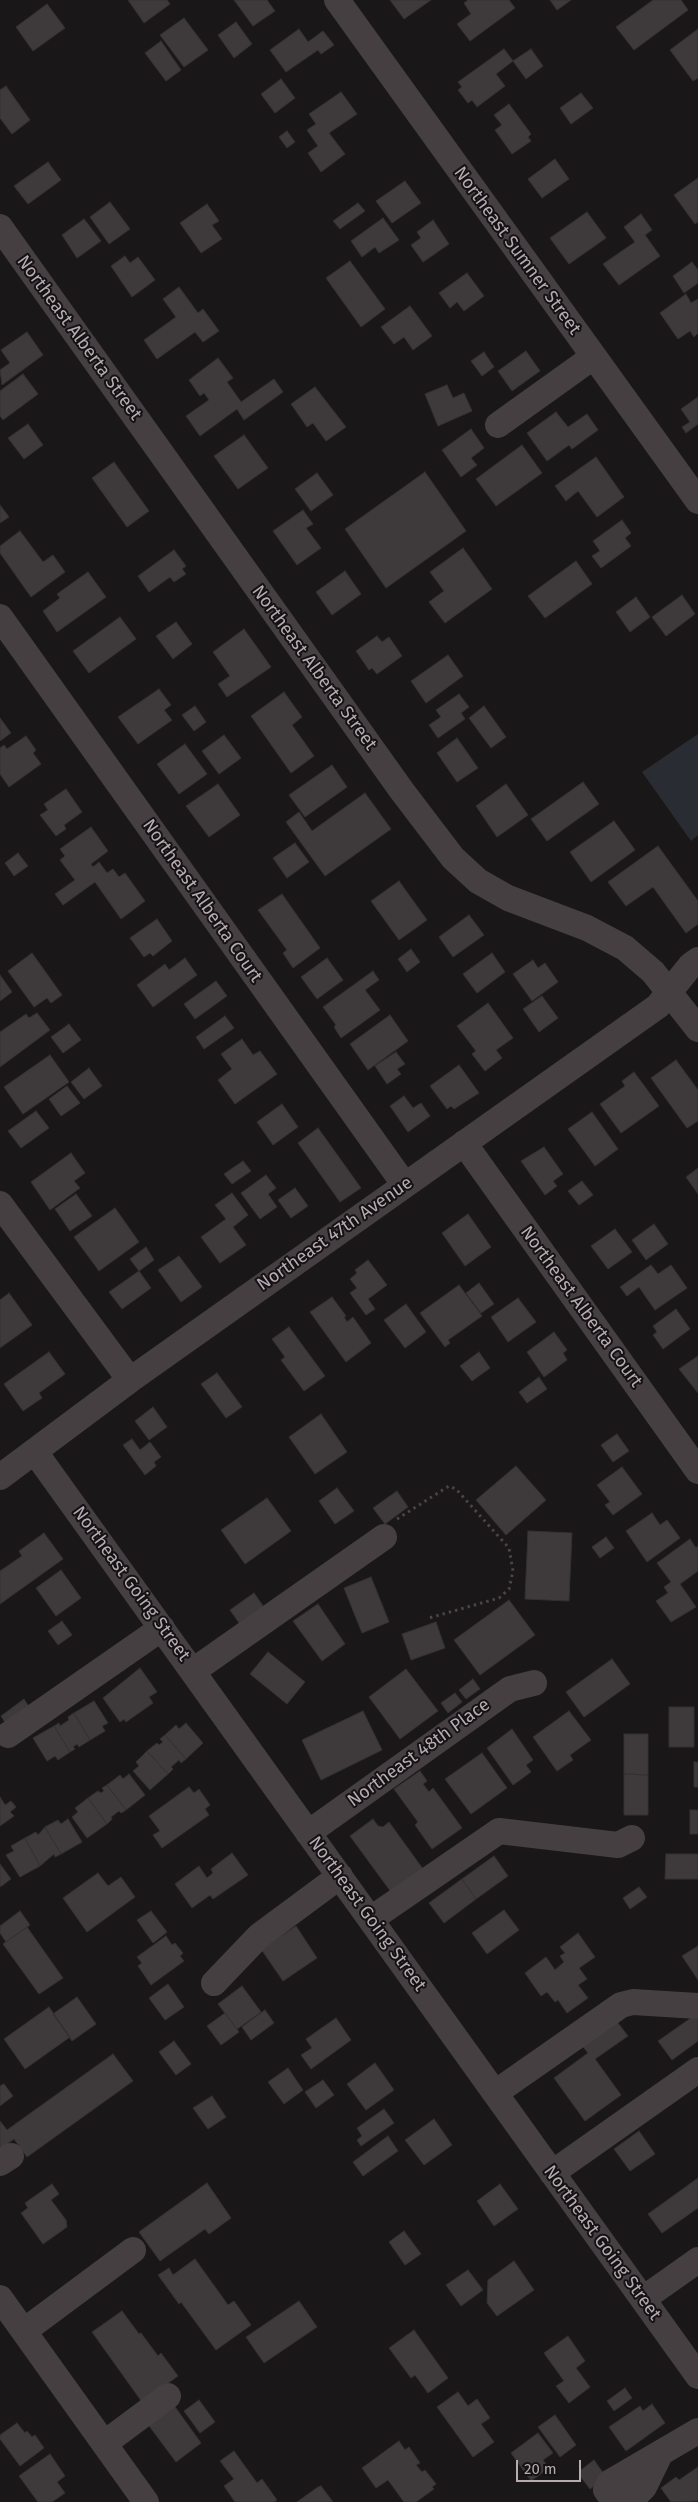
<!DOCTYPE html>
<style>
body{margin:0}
#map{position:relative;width:698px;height:2502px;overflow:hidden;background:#191718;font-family:"Fira Sans",sans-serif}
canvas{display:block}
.scale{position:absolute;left:516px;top:2460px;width:65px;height:22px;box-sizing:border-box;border:2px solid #b8aab3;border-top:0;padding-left:6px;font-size:15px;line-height:18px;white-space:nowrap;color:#b8aab3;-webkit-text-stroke:4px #141213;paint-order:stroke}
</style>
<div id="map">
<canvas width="698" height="2502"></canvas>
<div class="scale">20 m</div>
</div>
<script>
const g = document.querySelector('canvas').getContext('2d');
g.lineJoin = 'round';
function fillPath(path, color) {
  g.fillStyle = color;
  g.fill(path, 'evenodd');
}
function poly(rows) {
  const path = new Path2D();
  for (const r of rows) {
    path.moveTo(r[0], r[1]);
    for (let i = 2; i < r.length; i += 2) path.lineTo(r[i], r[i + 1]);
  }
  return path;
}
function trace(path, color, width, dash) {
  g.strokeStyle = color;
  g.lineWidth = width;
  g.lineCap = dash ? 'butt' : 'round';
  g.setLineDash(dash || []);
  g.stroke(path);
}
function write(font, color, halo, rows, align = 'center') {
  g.font = font + ' "Fira Sans",sans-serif';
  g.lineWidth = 4;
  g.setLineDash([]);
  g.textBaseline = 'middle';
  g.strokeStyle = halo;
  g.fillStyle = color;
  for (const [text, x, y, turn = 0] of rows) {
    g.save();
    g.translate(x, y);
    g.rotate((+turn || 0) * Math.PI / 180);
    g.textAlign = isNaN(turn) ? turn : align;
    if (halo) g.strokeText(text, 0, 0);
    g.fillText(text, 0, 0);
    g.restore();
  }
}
fillPath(poly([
 [698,734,698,835,691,841,642,772]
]), '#2a2c33');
const building = poly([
 [128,0,167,0,170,4,144,23,128,0],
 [234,0,267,0,275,11,253,26,234,0],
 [390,0,431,0,404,19,390,0],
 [468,0,509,0,515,8,470,41,457,24,471,14,464,3,468,0],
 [550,0,571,0,557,10,550,0],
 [653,0,681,0,688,10,634,50,616,27,653,0],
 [47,4,65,28,33,51,16,27,47,4],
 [184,18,208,50,184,67,160,35,184,18],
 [236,22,252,44,234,58,218,35,236,22],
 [299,29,308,42,323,31,334,45,321,54,318,50,286,72,270,50,299,29],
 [698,29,698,78,693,81,670,50,698,29],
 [161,41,181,70,166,81,145,53,161,41],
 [504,49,513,61,496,74,505,86,477,107,472,100,468,103,458,90,462,87,458,82,504,49],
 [531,49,543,66,526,79,513,61,531,49],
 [281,79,295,98,275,113,261,94,281,79],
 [6,86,30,120,12,134,0,118,0,90,6,86],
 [341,92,357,114,329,133,345,154,321,172,308,153,318,146,307,130,316,124,309,114,341,92],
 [581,93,593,108,571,124,560,108,581,93],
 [509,104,531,134,528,137,531,141,512,154,495,130,502,125,494,115,509,104],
 [287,131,295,142,287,148,279,137,287,131],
 [555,159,569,179,542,198,528,179,555,159],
 [48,162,61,180,28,204,14,186,48,162],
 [698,178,698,222,695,224,674,195,698,178],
 [405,181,421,203,392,223,376,201,405,181],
 [110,202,130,229,109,244,90,217,110,202],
 [358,203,365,211,340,229,333,221,358,203],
 [207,204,219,221,212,225,222,239,201,253,180,223,207,204],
 [587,212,606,238,569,264,550,238,587,212],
 [641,214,652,230,645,235,660,256,619,285,603,264,635,242,624,227,641,214],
 [383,218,399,240,379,253,375,247,362,257,351,241,383,218],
 [84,219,101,241,77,258,62,235,84,219],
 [433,220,449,244,423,262,411,245,421,238,417,232,433,220],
 [125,256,130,263,138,257,155,280,132,297,111,266,125,256],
 [350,261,385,309,361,327,326,278,350,261],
 [692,262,698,270,698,283,684,293,673,276,692,262],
 [467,273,484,296,464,311,457,302,450,308,439,293,467,273],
 [179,287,198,313,203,309,219,331,203,342,195,332,157,359,144,340,176,317,163,299,179,287],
 [686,294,691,303,698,299,698,333,694,337,690,331,678,339,660,313,686,294],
 [410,306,432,336,413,350,404,337,394,344,381,327,410,306],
 [27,332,43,355,2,385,0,370,10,363,1,350,27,332],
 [526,351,540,371,512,391,498,371,526,351],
 [484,352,494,367,482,376,471,361,484,352],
 [218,358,233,378,227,382,241,402,274,379,283,392,244,420,237,409,200,436,186,416,209,400,204,393,200,396,189,380,218,358],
 [23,374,38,394,3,420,0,416,0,391,23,374],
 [447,385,453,398,464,393,472,411,438,426,425,394,447,385],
 [315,387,346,427,326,441,313,423,307,427,291,404,315,387],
 [698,397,698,424,686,433,682,427,690,422,681,409,698,397],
 [556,412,568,427,587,414,598,430,572,449,569,445,547,461,527,433,556,412],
 [28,424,43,445,24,459,8,438,28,424],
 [471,429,484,448,471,458,477,465,461,477,442,450,471,429],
 [244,435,268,468,238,489,214,456,244,435],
 [522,445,542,473,496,506,476,479,522,445],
 [596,457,624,497,597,517,578,491,566,501,555,486,596,457],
 [114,462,149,511,127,527,92,478,114,462],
 [425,472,466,531,386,588,345,529,425,472],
 [317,473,333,495,311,511,295,489,317,473],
 [0,505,9,517,0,523,0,505],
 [303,510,313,524,306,528,321,548,297,565,273,531,303,510],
 [622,520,631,533,625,538,631,546,601,568,592,556,600,551,593,541,622,520],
 [20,531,43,562,53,555,65,572,31,597,0,553,0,546,20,531],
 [463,548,492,589,445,623,429,602,444,591,430,572,463,548],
 [174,550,186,566,182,569,186,574,174,582,170,577,149,592,138,576,174,550],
 [576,561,592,584,545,618,528,596,576,561],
 [345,571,361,594,332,615,316,592,345,571],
 [88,572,106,597,57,632,43,611,60,598,57,594,88,572],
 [682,595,695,614,666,636,652,617,682,595],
 [636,597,650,617,630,632,616,612,636,597],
 [120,617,136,639,89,673,73,651,120,617],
 [176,622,192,644,173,659,156,636,176,622],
 [244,629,271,667,227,697,218,684,230,676,213,652,244,629],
 [377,636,382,642,389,637,402,656,377,674,372,668,369,670,356,651,377,636],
 [448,655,463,676,426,703,411,681,448,655],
 [159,689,171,705,164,710,172,720,138,744,118,717,159,689],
 [284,692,302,717,292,725,314,756,291,773,251,716,284,692],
 [459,694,469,707,461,713,465,719,438,738,429,725,441,717,436,710,459,694],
 [195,706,206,722,194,731,182,715,195,706],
 [484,706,506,737,491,748,469,718,484,706],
 [0,718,11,733,0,741,0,718],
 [224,735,241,758,219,774,202,751,224,735],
 [26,736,36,750,33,753,41,764,9,787,0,774,0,748,4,745,7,749,26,736],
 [457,738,478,768,457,782,437,753,457,738],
 [185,744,207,774,179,794,157,764,185,744],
 [332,765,347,787,305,817,289,795,332,765],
 [583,782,599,804,547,841,531,819,583,782],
 [218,784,240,815,209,837,186,806,218,784],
 [506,784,528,815,497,837,476,806,506,784],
 [66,789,82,812,64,825,66,829,56,836,40,815,48,810,44,804,66,789],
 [365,793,391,829,325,876,286,822,299,812,312,831,365,793],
 [614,821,635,850,591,882,570,852,614,821],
 [91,827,108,851,91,864,93,867,99,862,107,873,113,869,119,877,125,873,145,901,121,919,95,882,63,905,55,894,75,880,60,860,65,856,60,849,91,827],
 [295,843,309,862,287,878,273,858,295,843],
 [658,846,698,901,698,924,686,933,653,887,626,906,608,882,658,846],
 [18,853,28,866,14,876,5,863,18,853],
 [399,881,427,920,399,940,371,901,399,881],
 [282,894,320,948,293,968,283,953,287,950,258,910,282,894],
 [469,915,484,935,453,957,439,937,469,915],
 [157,919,172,941,153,956,150,953,144,957,130,938,157,919],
 [411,949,420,962,407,972,398,959,411,949],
 [32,953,62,995,51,1003,47,998,34,1007,8,971,32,953],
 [492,953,505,972,477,993,463,974,492,953],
 [185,958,197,975,153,1007,137,985,165,964,169,970,185,958],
 [327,958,343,980,317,999,301,977,327,958],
 [533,960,538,968,545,963,558,982,532,1001,513,974,533,960],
 [373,971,379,980,365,990,380,1010,341,1038,334,1027,336,1025,323,1007,373,971],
 [0,975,12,992,0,1001,0,975],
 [216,981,227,996,195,1019,184,1004,216,981],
 [542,996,558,1018,539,1032,523,1009,542,996],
 [488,1003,513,1038,496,1050,502,1058,485,1071,472,1054,476,1051,457,1026,488,1003],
 [37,1013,50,1030,0,1067,0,1032,26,1014,29,1018,37,1013],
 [390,1015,408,1041,368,1070,350,1044,390,1015],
 [225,1016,234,1028,204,1049,196,1037,225,1016],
 [69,1024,81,1040,63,1053,51,1037,69,1024],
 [242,1039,253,1055,260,1051,277,1074,235,1104,218,1080,232,1069,221,1054,242,1039],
 [396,1052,405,1064,397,1069,401,1074,387,1084,375,1066,396,1052],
 [50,1055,69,1082,23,1114,4,1087,50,1055],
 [676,1060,698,1090,698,1121,687,1128,651,1078,676,1060],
 [459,1065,479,1093,454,1109,451,1106,447,1109,430,1086,459,1065],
 [89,1068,102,1086,84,1099,71,1082,89,1068],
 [634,1072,659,1106,621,1133,600,1104,625,1086,622,1081,634,1072],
 [67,1086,80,1103,61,1116,49,1099,67,1086],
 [404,1096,413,1108,421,1103,430,1116,408,1132,390,1106,404,1096],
 [282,1104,298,1127,273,1145,257,1122,282,1104],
 [36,1111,49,1128,21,1148,8,1131,36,1111],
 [592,1112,618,1149,595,1166,568,1129,592,1112],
 [318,1128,361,1188,340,1202,298,1143,318,1128],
 [544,1147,563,1174,553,1181,557,1186,545,1195,521,1161,544,1147],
 [71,1153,85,1173,74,1181,80,1188,50,1210,31,1182,71,1153],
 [243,1161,251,1171,232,1184,224,1174,243,1161],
 [698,1168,698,1194,686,1177,698,1168],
 [266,1175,276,1188,268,1194,277,1207,260,1219,241,1193,266,1175],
 [582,1181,593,1195,579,1205,568,1191,582,1181],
 [295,1188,308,1206,291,1218,278,1200,295,1188],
 [232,1193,248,1215,233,1227,246,1245,220,1263,201,1237,226,1219,215,1205,232,1193],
 [76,1194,92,1216,70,1231,55,1209,76,1194],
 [115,1208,139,1242,99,1271,74,1237,115,1208],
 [468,1214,491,1247,465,1266,442,1233,468,1214],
 [654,1224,668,1244,646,1260,632,1240,654,1224],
 [615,1229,632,1252,608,1269,591,1246,615,1229],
 [146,1247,154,1260,139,1271,130,1259,146,1247],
 [179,1256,202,1287,181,1302,158,1270,179,1256],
 [368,1260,387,1285,368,1299,375,1309,366,1315,350,1293,357,1288,350,1279,357,1273,355,1270,368,1260],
 [651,1265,658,1274,671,1265,687,1288,655,1310,639,1287,627,1296,620,1287,651,1265],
 [139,1271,151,1288,122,1309,109,1292,139,1271],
 [479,1283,494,1304,481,1313,466,1293,479,1283],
 [459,1285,482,1316,448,1340,450,1343,445,1347,420,1313,459,1285],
 [9,1293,32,1325,0,1348,0,1300,9,1293],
 [332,1297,346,1316,344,1317,347,1322,353,1317,371,1343,346,1362,310,1312,332,1297],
 [518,1298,536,1322,508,1342,491,1317,518,1298],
 [406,1304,426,1332,405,1348,384,1320,406,1304],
 [676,1309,690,1329,663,1349,653,1335,657,1332,653,1326,676,1309],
 [289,1327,325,1376,304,1391,281,1360,285,1357,272,1339,289,1327],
 [554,1332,567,1350,563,1353,567,1360,544,1377,527,1352,554,1332],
 [49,1352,65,1374,39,1393,42,1398,23,1411,4,1384,49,1352],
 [479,1352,490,1368,472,1381,460,1366,479,1352],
 [698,1356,698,1393,679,1369,698,1356],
 [217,1373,242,1407,226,1418,201,1384,217,1373],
 [539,1377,547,1389,527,1403,519,1392,539,1377],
 [153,1407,167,1427,149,1440,135,1421,153,1407],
 [321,1414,347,1452,315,1474,289,1437,321,1414],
 [617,1434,629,1451,613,1462,601,1445,617,1434],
 [132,1439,140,1450,150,1442,161,1457,154,1462,156,1466,145,1475,123,1445,132,1439],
 [516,1466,546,1500,506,1535,476,1500,516,1466],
 [622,1467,642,1494,613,1515,605,1505,610,1502,597,1485,622,1467],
 [337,1488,354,1511,335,1524,319,1501,337,1488],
 [397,1491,408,1507,385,1524,373,1508,397,1491],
 [267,1498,291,1531,245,1564,221,1530,267,1498],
 [652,1513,660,1525,667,1520,680,1538,647,1562,626,1531,652,1513],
 [528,1531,572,1533,569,1601,525,1599,528,1531],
 [44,1533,63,1559,0,1604,0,1571,22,1556,19,1551,44,1533],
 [606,1537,614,1548,600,1558,592,1547,606,1537],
 [690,1539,696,1548,698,1546,698,1571,680,1584,696,1607,671,1622,656,1601,668,1593,664,1587,671,1582,657,1563,690,1539],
 [61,1570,81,1598,56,1616,36,1588,61,1570],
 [371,1577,389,1622,362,1633,344,1588,371,1577],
 [254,1593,266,1610,242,1627,230,1610,254,1593],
 [509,1600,535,1635,480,1675,454,1640,509,1600],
 [318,1604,345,1644,322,1661,293,1621,318,1604],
 [62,1621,72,1635,58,1645,48,1631,62,1621],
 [436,1622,445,1648,411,1660,402,1634,436,1622],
 [268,1652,305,1682,287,1704,250,1674,268,1652],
 [612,1659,630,1684,584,1717,566,1692,612,1659],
 [140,1668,157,1692,149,1697,153,1703,126,1722,124,1719,120,1722,103,1698,140,1668],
 [406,1669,438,1711,400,1739,369,1697,406,1669],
 [473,1679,480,1689,466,1699,459,1690,473,1679],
 [455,1693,462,1702,448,1713,441,1703,455,1693],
 [24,1699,31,1710,8,1727,1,1716,24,1699],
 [94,1701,108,1723,102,1726,105,1731,90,1740,74,1713,94,1701],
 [669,1707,694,1707,694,1747,669,1747,669,1707],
 [363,1711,382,1750,321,1780,302,1740,363,1711],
 [569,1711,591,1740,570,1755,573,1760,557,1771,533,1737,569,1711],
 [74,1713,90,1740,79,1747,77,1744,73,1747,75,1749,70,1752,54,1726,59,1723,60,1726,69,1720,68,1717,74,1713],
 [186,1723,203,1743,186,1759,165,1735,176,1725,179,1729,186,1723],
 [54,1726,70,1752,58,1760,55,1756,47,1761,33,1738,54,1726],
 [512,1729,533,1760,526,1765,531,1772,513,1785,487,1748,512,1729],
 [624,1734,648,1734,648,1775,624,1774,624,1734],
 [165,1735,186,1759,181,1763,179,1760,171,1767,173,1769,168,1774,147,1751,157,1743,159,1745,163,1742,160,1739,165,1735],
 [147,1751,168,1774,150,1790,133,1771,139,1766,136,1762,147,1751],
 [482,1753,507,1788,471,1814,445,1779,482,1753],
 [694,1762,698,1762,698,1787,694,1787,694,1762],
 [420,1771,427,1781,423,1784,429,1792,433,1788,462,1828,432,1849,415,1825,418,1822,394,1789,420,1771],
 [129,1774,145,1795,126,1810,107,1785,120,1775,123,1779,129,1774],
 [624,1774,648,1775,648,1815,624,1815,624,1774],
 [107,1785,126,1810,121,1813,119,1811,111,1817,112,1819,107,1824,88,1798,98,1791,101,1793,104,1791,102,1788,107,1785],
 [189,1787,194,1793,199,1789,210,1805,205,1809,209,1815,162,1848,153,1835,160,1831,149,1816,189,1787],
 [0,1797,5,1805,11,1801,16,1807,10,1812,14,1816,0,1826,0,1797],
 [88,1798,107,1824,87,1838,72,1817,78,1812,75,1808,88,1798],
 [690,1810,698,1810,698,1834,690,1834,690,1810],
 [68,1819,82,1842,61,1854,45,1827,58,1820,61,1824,68,1819],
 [373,1819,378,1826,383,1827,389,1822,423,1869,391,1892,350,1836,373,1819],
 [45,1827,61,1854,55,1857,54,1854,40,1866,25,1838,36,1832,38,1835,45,1827],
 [25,1838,40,1866,20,1877,6,1855,14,1851,11,1846,25,1838],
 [232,1853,248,1875,213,1899,210,1895,192,1908,175,1884,199,1866,207,1878,213,1873,211,1869,232,1853],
 [666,1854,698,1854,698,1879,665,1879,666,1854],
 [494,1856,508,1876,476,1899,462,1879,494,1856],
 [0,1864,11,1879,0,1887,0,1864],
 [98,1873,108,1886,121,1877,135,1897,87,1932,63,1898,98,1873],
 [462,1879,476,1899,444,1923,429,1903,462,1879],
 [639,1887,647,1897,630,1909,623,1898,639,1887],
 [504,1910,519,1930,487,1954,472,1933,504,1910],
 [20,1911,30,1925,6,1942,0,1933,0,1926,20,1911],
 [151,1911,167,1932,153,1943,137,1920,151,1911],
 [296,1926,317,1958,283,1981,261,1949,296,1926],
 [27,1927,63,1978,39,1994,3,1944,27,1927],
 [578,1933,595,1957,579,1968,587,1979,578,1985,588,1998,567,2013,558,2000,555,2002,547,1992,541,1996,525,1973,546,1957,555,1970,564,1962,560,1956,565,1953,560,1947,578,1933],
 [166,1936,172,1945,175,1943,183,1953,180,1956,184,1961,151,1985,138,1966,142,1963,137,1957,166,1936],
 [698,1946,698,1980,682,1956,698,1946],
 [168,1984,184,2007,165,2020,149,1998,168,1984],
 [242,1986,261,2012,237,2029,218,2004,242,1986],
 [77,1997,96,2024,72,2041,53,2014,77,1997],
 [49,2007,70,2037,25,2069,4,2039,49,2007],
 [265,2010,274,2023,251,2040,242,2027,265,2010],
 [225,2013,239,2032,221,2045,207,2026,225,2013],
 [698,2013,698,2041,672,2060,658,2041,698,2013],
 [336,2018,351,2040,311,2069,301,2055,312,2048,306,2039,336,2018],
 [614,2018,628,2036,595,2059,621,2095,585,2121,554,2078,588,2053,580,2043,614,2018],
 [174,2041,191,2064,176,2075,159,2052,174,2041],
 [113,2054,133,2081,27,2157,14,2139,0,2149,0,2121,7,2130,113,2054],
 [375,2063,394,2090,366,2110,347,2084,375,2063],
 [288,2068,303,2090,284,2104,268,2082,288,2068],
 [323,2080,334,2095,316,2108,305,2092,323,2080],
 [4,2084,13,2096,0,2106,0,2086,4,2084],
 [212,2096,226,2117,208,2129,193,2108,212,2096],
 [384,2109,394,2123,361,2146,357,2140,362,2136,357,2128,384,2109],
 [434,2119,452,2145,424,2165,405,2140,434,2119],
 [639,2131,655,2154,630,2171,614,2149,639,2131],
 [388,2136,398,2151,363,2176,353,2162,388,2136],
 [698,2178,698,2208,662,2233,648,2214,698,2178],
 [207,2183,231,2218,209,2234,205,2229,160,2261,139,2232,207,2183],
 [52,2184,59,2194,51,2200,66,2220,67,2227,43,2244,21,2213,28,2208,25,2203,52,2184],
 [500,2184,518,2209,494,2226,477,2201,500,2184],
 [404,2231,421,2254,405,2265,389,2242,404,2231],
 [195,2259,228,2305,234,2301,251,2325,216,2350,181,2302,179,2304,158,2275,169,2268,173,2275,195,2259],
 [514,2261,534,2290,497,2316,487,2303,488,2280,514,2261],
 [468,2270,483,2290,461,2306,446,2285,468,2270],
 [299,2301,317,2327,264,2363,246,2337,299,2301],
 [122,2311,139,2334,141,2333,158,2356,161,2353,178,2376,142,2402,92,2332,122,2311],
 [414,2330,448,2378,428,2393,415,2375,411,2378,389,2348,414,2330],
 [568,2336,585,2361,576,2368,590,2387,569,2403,556,2386,564,2381,544,2353,568,2336],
 [625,2388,632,2398,614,2411,607,2401,625,2388],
 [458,2392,468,2406,477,2399,490,2418,481,2424,494,2442,473,2457,437,2407,458,2392],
 [199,2400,215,2422,200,2433,184,2411,199,2400],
 [173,2404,201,2443,176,2462,147,2423,173,2404],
 [652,2404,665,2423,626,2451,609,2427,640,2406,643,2411,652,2404],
 [555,2415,576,2445,560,2457,538,2427,555,2415],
 [17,2423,25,2433,27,2431,32,2437,35,2435,44,2448,20,2466,0,2439,0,2435,17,2423],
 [538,2433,553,2453,543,2460,549,2468,531,2481,511,2453,538,2433],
 [399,2441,405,2450,409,2447,420,2463,416,2465,422,2472,425,2470,436,2484,432,2487,434,2489,416,2502,404,2502,388,2480,376,2488,362,2468,399,2441],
 [234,2451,257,2483,262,2479,277,2500,274,2502,235,2502,224,2486,234,2479,220,2461,234,2451],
 [50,2454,65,2476,57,2482,65,2493,52,2502,38,2502,19,2476,50,2454],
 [594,2460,606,2477,590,2489,580,2476,581,2470,594,2460],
 [698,2467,698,2501,671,2502,661,2488,676,2477,679,2480,698,2467],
 [321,2486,333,2502,297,2502,318,2487,321,2486]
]);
fillPath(building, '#3e393b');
trace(building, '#353132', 1);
trace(poly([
 [397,1519,449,1486,456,1489,509,1548,513,1571,509,1589,499,1598,429,1618]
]), '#4a4347', 3, [2.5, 4]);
trace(poly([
 [337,0,698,501],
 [0,227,402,791,453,858,478,881,508,898,587,928,625,948,653,972,698,1029],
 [498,425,593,357],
 [0,617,404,1184],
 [464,1143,698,1471],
 [0,1204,130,1380],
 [35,1452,698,2376],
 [0,1477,130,1380,658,1006,691,965,698,960],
 [193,1671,384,1537],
 [8,1735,162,1628],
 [308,1833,510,1689,534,1683],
 [371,1919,499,1831,618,1845,632,1838],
 [214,1983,259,1936,340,1876],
 [495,2093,621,2005,633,2002,698,2006],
 [0,2163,11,2156],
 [552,2173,698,2070],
 [0,2298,146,2502],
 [643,2299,698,2260],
 [24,2331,133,2250],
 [105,2443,168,2396],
 [615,2502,606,2490,609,2483,698,2431],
 [629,2502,644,2487,660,2454]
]), '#453f42', 26);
write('18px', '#b8aab3', '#141213', [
 ["Northeast Sumner Street",517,251,54],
 ["Northeast Alberta Street",79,338,54],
 ["Northeast Alberta Street",314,668,54],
 ["Northeast Alberta Court",202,901,55],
 ["Northeast 47th Avenue",335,1234,-35],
 ["Northeast Alberta Court",581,1307,54],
 ["Northeast Going Street",131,1584,54],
 ["Northeast 48th Place",419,1753,-36],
 ["Northeast Going Street",367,1914,54],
 ["Northeast Going Street",602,2243,54]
]);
</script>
